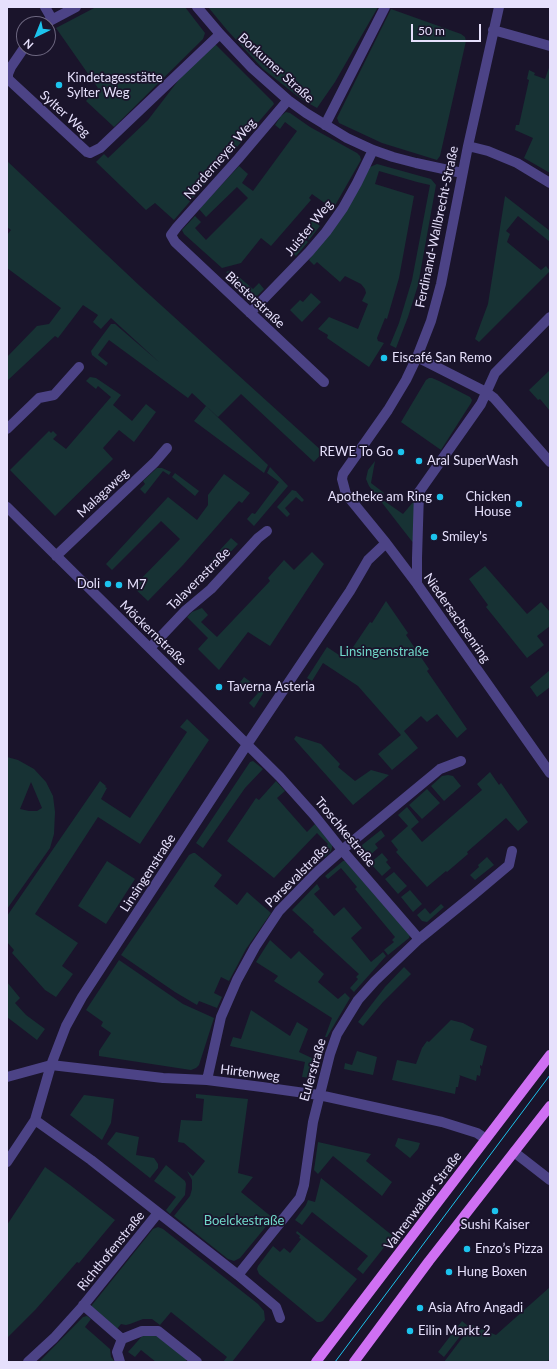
<!DOCTYPE html>
<meta charset="utf-8">
<style>
body{margin:0}
#map{position:relative;width:557px;height:1369px;overflow:hidden;background:#1a142b;font-family:Lato,sans-serif}
canvas{display:block}
.frame{position:absolute;inset:0;border:8px solid #e6e0fc;pointer-events:none}
.north{position:absolute;left:16px;top:16px;width:40px;height:40px;box-sizing:border-box;background:#1a142b;border:1px solid #6c667f;border-radius:50%;rotate:223deg;font-size:11px;font-weight:700;line-height:16px;text-align:center;color:#e6e0fc}
.north::after{content:'';display:block;margin:auto;width:14px;height:18px;background:#1cc3ed;clip-path:polygon(50% 0,100% 100%,50% 72%,0 100%)}
.scale{position:absolute;left:411px;top:24px;width:70px;height:18px;box-sizing:border-box;border:2px solid #e6e0fc;border-top:0;padding-left:5px;font-size:12px;line-height:14px;white-space:nowrap;color:#e6e0fc;-webkit-text-stroke:3px #1a142b;paint-order:stroke}
</style>
<div id="map">
<canvas width="557" height="1369"></canvas>
<div class="frame"></div>
<div class="north">N</div>
<div class="scale">50 m</div>
</div>
<script>
const g = document.querySelector('canvas').getContext('2d');
g.lineJoin = 'round';
function fillPath(path, color) {
  g.fillStyle = color;
  g.fill(path, 'evenodd');
}
function poly(rows) {
  const path = new Path2D();
  for (const r of rows) {
    path.moveTo(r[0], r[1]);
    for (let i = 2; i < r.length; i += 2) path.lineTo(r[i], r[i + 1]);
  }
  return path;
}
function trace(path, color, width, dash) {
  g.strokeStyle = color;
  g.lineWidth = width;
  g.lineCap = dash ? 'butt' : 'round';
  g.setLineDash(dash || []);
  g.stroke(path);
}
function write(font, color, halo, rows, align = 'center') {
  g.font = font + ' Lato,sans-serif';
  g.lineWidth = 3.5;
  g.setLineDash([]);
  g.textBaseline = 'middle';
  g.strokeStyle = halo;
  g.fillStyle = color;
  for (const [text, x, y, turn = 0] of rows) {
    g.save();
    g.translate(x, y);
    g.rotate((+turn || 0) * Math.PI / 180);
    g.textAlign = isNaN(turn) ? turn : align;
    if (halo) g.strokeText(text, 0, 0);
    g.fillText(text, 0, 0);
    g.restore();
  }
}
fillPath(poly([
 [96,7,185,7,205,33,203,39,114,127,86,101,98,88,56,28],
 [208,7,378,7,335,82,317,108,301,99,263,69,227,30],
 [391,9,461,34,465,37,466,41,440,156,437,160,382,143,339,123,337,118],
 [215,44,273,102,274,104,174,220,155,203,146,210,96,162,104,154,108,158,148,120,184,73],
 [550,65,550,173,524,158,533,138,515,130,516,125,519,125,529,80,527,79,529,70,535,73,534,75,545,79],
 [286,112,290,113,310,127,357,153,360,156,361,160,333,209,312,194,309,198,311,200,271,246,261,238,241,263,222,268,184,234,182,230,195,216,201,222,195,228,206,240,248,198,237,187,206,217,199,209,239,166,248,174,242,183,253,191,297,131,285,122,280,129,275,125,281,116],
 [7,161,141,287,323,452,314,462,241,394,218,417,192,393,188,398,109,340,98,355,108,363,106,366,92,355,91,351,111,324,115,324,159,362,111,318,101,329,93,322,98,315,83,305,58,338,55,336,7,381,7,357,37,326,49,324,61,308,7,268,7,235,11,230,7,227],
 [377,164,431,179,436,185,418,285,408,317,396,348,390,345,399,323,412,280,430,185,417,182,379,171,375,184,414,196,399,278,387,319,385,318,377,338,378,341,384,343,369,367,327,338,328,335,318,329,329,317,358,329,368,304,362,301,366,293,365,289,361,284,345,276,340,282,317,262,314,265,309,260,370,167],
 [505,196,550,231,550,242,518,216,506,231,510,234,507,242,541,270,546,266,550,271,479,342,475,339,488,304],
 [313,220,320,226,309,240,301,234],
 [300,236,308,242,296,256,288,249],
 [231,270,253,289,259,283,264,289,256,297,251,296,226,272],
 [311,293,321,302,302,322,290,310,300,300,303,302],
 [550,370,550,411,540,399,538,400,529,390],
 [90,377,96,378,121,395,113,405,132,421,146,404,156,412,134,442,119,430,103,448,113,459,55,516,10,470,49,431,51,433,53,431,57,435,53,439,66,449,111,397,98,386,96,389,86,381],
 [429,378,432,378,439,381,470,397,472,400,471,403,441,450,401,422,426,380],
 [206,406,268,465,264,473,194,421],
 [375,461,371,483,384,493,380,498,403,514,414,501,414,544,369,486,366,479,368,470],
 [270,467,288,486,254,526,247,519,252,513,255,514,279,482,267,473],
 [157,468,162,468,171,472,169,475,163,471,145,494,140,489,145,484,143,481],
 [175,473,199,491,195,496,172,477],
 [224,474,250,493,242,503,239,501,183,565,148,601,133,587,180,539,161,521,112,570,106,564,168,497,197,520,208,505,208,495],
 [292,490,296,491,304,500,302,502,296,497,285,508,290,514,287,517,277,507],
 [231,538,238,544,226,557,219,551],
 [312,552,324,564,270,646,248,632,219,670,198,649,208,638,187,617,192,612,202,608,208,615,201,622,217,637,270,581,268,578,284,560,294,570],
 [217,554,224,560,212,573,205,568],
 [485,566,527,614,541,602,550,612,550,626,537,636,544,645,527,658,486,607,488,605,469,579],
 [386,601,408,633,406,635,429,669,427,671,467,729,457,738,437,714,427,722,421,716,404,731,418,748,392,770,378,754,401,735,358,686,323,663,312,681,307,678,327,647,345,659,370,622,372,623],
 [550,670,550,687,537,697,530,687],
 [244,677,264,692,254,708,249,703,258,693,247,683,239,691,236,688],
 [187,719,209,740,140,844,98,817,35,914,78,943,62,966,73,974,56,997,45,990,12,953,14,950,7,942,7,916,100,781,106,786,105,787,107,788,101,799,130,818,187,732,180,727],
 [296,736,321,744,340,764,338,767,355,781,371,770,389,775,353,805,294,739],
 [7,757,18,760,34,769,46,782,53,796,55,812,54,834,50,848,7,909],
 [31,782,42,808,37,811,29,811,20,809],
 [253,761,263,769,245,788,203,848,196,843,250,762],
 [490,772,499,785,501,783,528,822,518,831,506,818,467,852,468,854,447,872,446,871,427,887,396,852,398,850,391,841,408,826,398,815,407,807,419,822,411,829,422,842,482,790,477,784],
 [448,775,453,776,461,786,444,801,431,786,442,776],
 [276,781,285,791,277,798,307,832,315,824,332,844,332,848,331,851,325,857,321,853,328,844,317,833,274,878,227,841,256,798,259,800],
 [427,789,440,803,422,819,409,805],
 [381,830,385,836,375,844,378,848,367,858,360,849,362,845],
 [193,853,195,853,222,875,214,886,237,905,247,892,271,913,246,949,229,981,221,977,214,993,222,997,217,1008,199,1001,197,1005,175,992,121,955,189,855],
 [382,853,388,860,386,862,391,868,382,876,370,863],
 [487,857,494,865,475,880,470,875,479,867,478,865],
 [107,861,135,879,106,924,78,906],
 [343,861,345,861,410,935,409,938,388,955,384,950,394,942,392,940,395,937,355,889,357,887,341,868,328,879,325,876],
 [394,872,407,886,398,894,385,879],
 [317,884,320,889,314,894,334,916,344,907,362,928,351,938,371,962,383,952,386,956,354,992,350,988,358,979,356,977,359,974,313,932,314,930,292,910],
 [410,890,422,904,413,912,401,897],
 [441,904,444,907,427,922,422,921,417,915,425,908,430,914],
 [270,940,291,959,299,951,302,954,324,974,318,982,338,999,345,993,350,998,327,1037,325,1037,332,1018,274,981,278,976,256,962],
 [119,960,183,1004,214,1018,199,1065,196,1068,191,1070,99,1056,99,1051,111,1033,101,1026,103,1022,86,1010],
 [404,967,411,974,383,1002,363,1026,358,1022,385,987],
 [7,982,20,998,15,1003,26,1015,45,1029,37,1040,7,1017],
 [251,1010,290,1036,297,1022,308,1029,299,1052,316,1060,319,1051,321,1051,311,1078,302,1077,305,1062,230,1046,233,1037,241,1039],
 [451,1020,463,1023,474,1029,470,1040,487,1046,482,1066,480,1065,480,1068,481,1069,480,1076,477,1075,476,1081,459,1075,460,1076,458,1087,456,1087,455,1094,392,1080,397,1060,416,1064,422,1048,427,1041,429,1042],
 [357,1051,377,1057,373,1075,344,1069,345,1063,352,1065],
 [196,1094,248,1099,238,1173,253,1177,241,1192,273,1218,240,1258,234,1261,228,1259,174,1216,190,1196,192,1189,192,1180,187,1171,193,1176,205,1161,184,1143,178,1142,181,1120,202,1121,204,1099,196,1098],
 [84,1095,114,1099,111,1123,102,1140,70,1115],
 [116,1132,139,1137,136,1155,154,1158,158,1164,158,1168,150,1178,107,1144],
 [398,1138,420,1143,418,1149,410,1158,395,1146],
 [318,1142,371,1154,366,1161,392,1182,382,1196,333,1156,318,1174,314,1170],
 [166,1165,185,1181,186,1184,185,1195,170,1214,166,1210,176,1197,154,1181],
 [45,1167,70,1185,115,1220,79,1263,77,1262,36,1309,7,1338,7,1225],
 [321,1178,393,1236,363,1274,357,1269,368,1256,312,1212,302,1225,295,1220,306,1205,308,1200,315,1202],
 [158,1227,163,1229,258,1304,264,1311,265,1320,232,1362,223,1362,227,1357,171,1312,160,1325,152,1319,143,1319,130,1324,126,1325,121,1324,117,1329,92,1307,92,1305,153,1229],
 [297,1231,357,1279,323,1321,320,1322,317,1322,259,1274,257,1269,258,1266,273,1246,280,1252,284,1248,290,1253,301,1239,299,1238,300,1236,296,1233],
 [550,1287,550,1359,546,1362,444,1362,472,1325,496,1335],
 [87,1316,91,1319,85,1327,110,1349,111,1357,115,1362,39,1362,83,1317],
 [462,1321,468,1326,444,1357,438,1352],
 [143,1335,157,1335,186,1358,186,1362,156,1362,141,1350,135,1357,128,1352]
]), '#173234');
trace(poly([
 [45,7,52,19],
 [197,7,220,34,252,68,288,100,306,113,347,138,373,150,393,157,416,163,462,173],
 [499,7,468,146,441,284,431,321,417,357,406,380,388,410,343,474,342,479,346,494,386,543,417,584,550,773],
 [44,24,76,7],
 [493,30,550,46],
 [24,48,11,67,8,74,8,79,87,152,90,153,100,148,220,34],
 [288,100,238,159,177,227,171,235,175,242,324,382],
 [325,125,385,7],
 [468,146,488,151,517,163,550,183],
 [250,313,309,252,326,232,343,208,357,183,373,150],
 [417,357,486,392,494,398,550,462],
 [7,429,39,398,54,395,79,367],
 [7,507,280,777,314,815,342,850,419,939],
 [56,556,155,462,167,448],
 [417,584,417,558,419,492,481,404,495,373,550,317],
 [150,648,186,610,211,589,258,538,267,531],
 [7,1077,51,1065,163,1078,207,1080,262,1087,319,1095,442,1122,477,1133,486,1139],
 [207,1080,221,1017,237,980,255,947,279,911,316,873,342,850,440,769,461,761],
 [35,1120,91,1160,238,1275,276,1307,280,1318],
 [514,1152,550,1180],
 [7,1162,35,1120,51,1065,66,1026,82,997,248,743,350,591,368,560,386,543],
 [238,1275,300,1198,304,1185,313,1122,330,1054,337,1034,358,1000,375,981,419,939,472,896,509,865,512,851],
 [83,1305,122,1339],
 [28,1362,54,1338,82,1307,158,1213],
 [120,1362,117,1352,122,1339,142,1331,158,1331,197,1362]
]), '#4c4386', 10);
trace(poly([
 [316,1362,550,1055],
 [354,1362,429,1261,550,1106]
]), '#cf70f3', 10);
trace(poly([
 [335,1362,550,1075]
]), '#1cc3ed', 1);
for (const [x, y, r, color] of [
 [59,85,4,"#1cc3ed"],
 [384,358,4,"#1cc3ed"],
 [401,452,4,"#1cc3ed"],
 [419,461,4,"#1cc3ed"],
 [440,497,4,"#1cc3ed"],
 [519,504,4,"#1cc3ed"],
 [434,537,4,"#1cc3ed"],
 [108,584,4,"#1cc3ed"],
 [119,585,4,"#1cc3ed"],
 [219,687,4,"#1cc3ed"],
 [495,1211,4,"#1cc3ed"],
 [467,1249,4,"#1cc3ed"],
 [449,1272,4,"#1cc3ed"],
 [420,1308,4,"#1cc3ed"],
 [410,1331,4,"#1cc3ed"]
]) {
  const dot = new Path2D();
  dot.arc(x, y, r, 0, 2 * Math.PI);
  g.fillStyle = color;
  g.fill(dot);
  trace(dot, '#1a142b', 1.5);
}
write('13px', '#e6e0fc', '#1a142b', [
 ["Borkumer Straße",276,68,42],
 ["Sylter Weg",65,114,42],
 ["Norderneyer Weg",220,159,-49],
 ["Ferdinand-Wallbrecht-Straße",437,227,-78],
 ["Juister Weg",309,228,-51],
 ["Biesterstraße",255,300,43],
 ["Malagaweg",103,493,-43],
 ["Talaverastraße",199,579,-45],
 ["Niedersachsenring",457,618,55],
 ["Möckernstraße",153,633,44],
 ["Troschkestraße",345,832,50],
 ["Linsingenstraße",148,873,-57],
 ["Parsevalstraße",297,876,-45],
 ["Eulerstraße",313,1070,-74],
 ["Hirtenweg",250,1073,7],
 ["Vahrenwalder Straße",423,1201,-53],
 ["Richthofenstraße",111,1251,-51]
]);
write('13px', '#e6e0fc', '#1a142b', [
 ["Kindetagesstätte",67,78],
 ["Sylter Weg",67,93],
 ["Eiscafé San Remo",392,358],
 ["REWE To Go",393,452,"right"],
 ["Aral SuperWash",427,461],
 ["Apotheke am Ring",432,497,"right"],
 ["Chicken",511,497,"right"],
 ["House",511,512,"right"],
 ["Smiley's",442,537],
 ["Doli",100,584,"right"],
 ["M7",127,585],
 ["Taverna Asteria",227,687],
 ["Sushi Kaiser",495,1225,"center"],
 ["Enzo’s Pizza",475,1249],
 ["Hung Boxen",457,1272],
 ["Asia Afro Angadi",428,1308],
 ["Eilin Markt 2",418,1331]
], 'left');
write('13px', '#70d8c9', '#1a142b', [
 ["Linsingenstraße",384,652],
 ["Boelckestraße",244,1221]
]);
</script>
